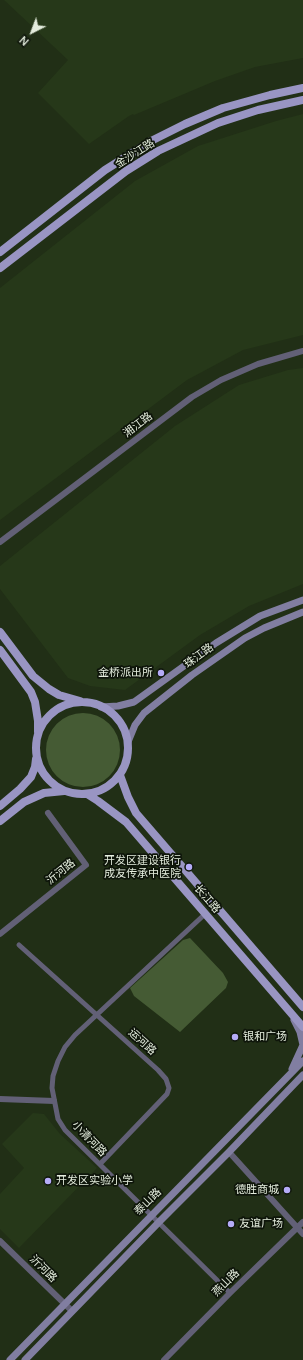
<!DOCTYPE html>
<meta charset="utf-8">
<style>
body{margin:0}
#map{position:relative;width:303px;height:1360px;overflow:hidden;background:#212f16;font-family:Manrope,sans-serif}
canvas{display:block}
.north{position:absolute;left:12px;top:12px;width:40px;height:40px;-webkit-text-stroke:3px #0e150a;paint-order:stroke;rotate:222deg;font-size:11px;font-weight:700;line-height:16px;text-align:center;color:#e4eddd}
.north::after{content:'';display:block;margin:auto;width:14px;height:18px;background:#e4eddd;clip-path:polygon(50% 0,100% 100%,50% 72%,0 100%)}
</style>
<div id="map">
<canvas width="303" height="1360"></canvas>
<div class="north">N</div>
</div>
<script>
const g = document.querySelector('canvas').getContext('2d');
g.lineJoin = 'round';
function fillPath(path, color) {
  g.fillStyle = color;
  g.fill(path, 'evenodd');
}
function poly(rows) {
  const path = new Path2D();
  for (const r of rows) {
    if (r.length === 3) {
      path.moveTo(r[0] + r[2], r[1]);
      path.arc(r[0], r[1], r[2], 0, 2 * Math.PI);
      continue;
    }
    path.moveTo(r[0], r[1]);
    for (let i = 2; i < r.length; i += 2) path.lineTo(r[i], r[i + 1]);
  }
  return path;
}
function trace(path, color, width, dash) {
  g.strokeStyle = color;
  g.lineWidth = width;
  g.lineCap = dash ? 'butt' : 'round';
  g.setLineDash(dash || []);
  g.stroke(path);
}
function write(font, color, halo, rows, align = 'center') {
  g.font = font + ' Manrope,"Noto Sans SC",sans-serif';
  g.lineWidth = 3.5;
  g.setLineDash([]);
  g.textBaseline = 'middle';
  g.strokeStyle = halo;
  g.fillStyle = color;
  for (const [text, x, y, turn = 0] of rows) {
    g.save();
    g.translate(x, y);
    g.rotate((+turn || 0) * Math.PI / 180);
    g.textAlign = isNaN(turn) ? turn : align;
    if (halo) g.strokeText(text, 0, 0);
    g.fillText(text, 0, 0);
    g.restore();
  }
}
fillPath(poly([
 [4,0,303,0,303,58,255,67,215,81,134,115,133,114,129,116,89,144,38,93,68,60],
 [303,114,303,335,243,350,187,380,0,520,0,288,135,181,198,146,276,121],
 [303,368,303,584,249,606,200,635,125,690,90,686,68,678,0,589,0,566,175,426,239,385,288,370],
 [33,1113,44,1114,60,1134,97,1168,19,1248,0,1229,0,1194,24,1168,2,1144]
]), '#263819');
fillPath(poly([
 [83,750,37],
 [190,938,223,973,228,982,226,988,180,1032,134,996,130,988,183,940]
]), '#455b34');
trace(poly([
 [205,914,75,1035,65,1047,58,1061,53,1076,52,1088,58,1119,65,1130,230,1293],
 [19,945,158,1070,166,1079,169,1088,167,1094,100,1164]
]), '#626076', 5);
trace(poly([
 [0,542,192,397,221,380,258,364,303,351],
 [0,934,86,865,48,813],
 [0,1099,54,1101],
 [229,1152,303,1234],
 [0,1241,72,1311],
 [164,1360,230,1293,303,1222]
]), '#626076', 6);
trace(poly([
 [101,707,118,706,134,702,216,643,260,616,303,600],
 [128,742,135,725,144,713,192,675,245,638,264,628,303,612],
 [292,1069,303,1045,300,1032,294,1020],
 [10,1360,303,1061],
 [25,1360,159,1222,229,1152,303,1075]
]), '#817ea1', 7);
trace(poly([
 [0,252,105,170,151,141,185,124,223,108,270,95,303,88],
 [0,268,126,171,158,151,218,123,258,110,303,100],
 [0,632,33,676,49,689,59,695,80,701],
 [0,650,31,692,35,702,38,721,38,732],
 [82,748,46],
 [120,775,128,797,136,813,303,1007],
 [87,794,98,801,126,822,303,1027],
 [0,806,20,789,31,777,35,767,36,759],
 [0,821,24,802,44,793,64,791]
]), '#9995c3', 8);
for (const [x, y, r, color] of [
 [161,673,4,"#b5acf8"],
 [189,867,4,"#b5acf8"],
 [235,1037,4,"#b5acf8"],
 [48,1181,4,"#b5acf8"],
 [287,1190,4,"#b5acf8"],
 [231,1224,4,"#b5acf8"]
]) {
  const dot = new Path2D();
  dot.arc(x, y, r, 0, 2 * Math.PI);
  g.fillStyle = color;
  g.fill(dot);
  trace(dot, '#0e150a', 1.5);
}
write('11px', '#e4eddd', '#0e150a', [
 ["金沙江路",135,154,-32],
 ["湘江路",138,425,-37],
 ["珠江路",199,656,-36],
 ["沂河路",61,872,-39],
 ["长江路",207,899,49],
 ["运河路",142,1042,42],
 ["小清河路",89,1139,46],
 ["泰山路",148,1202,-45],
 ["沂河路",43,1269,45],
 ["燕山路",226,1283,-45]
]);
write('11px', '#e4eddd', '#0e150a', [
 ["金桥派出所",153,673],
 ["开发区建设银行",181,861],
 ["成友传承中医院",181,874],
 ["银和广场",243,1037,"left"],
 ["开发区实验小学",56,1181,"left"],
 ["德胜商城",279,1190],
 ["友谊广场",239,1224,"left"]
], 'right');
</script>
